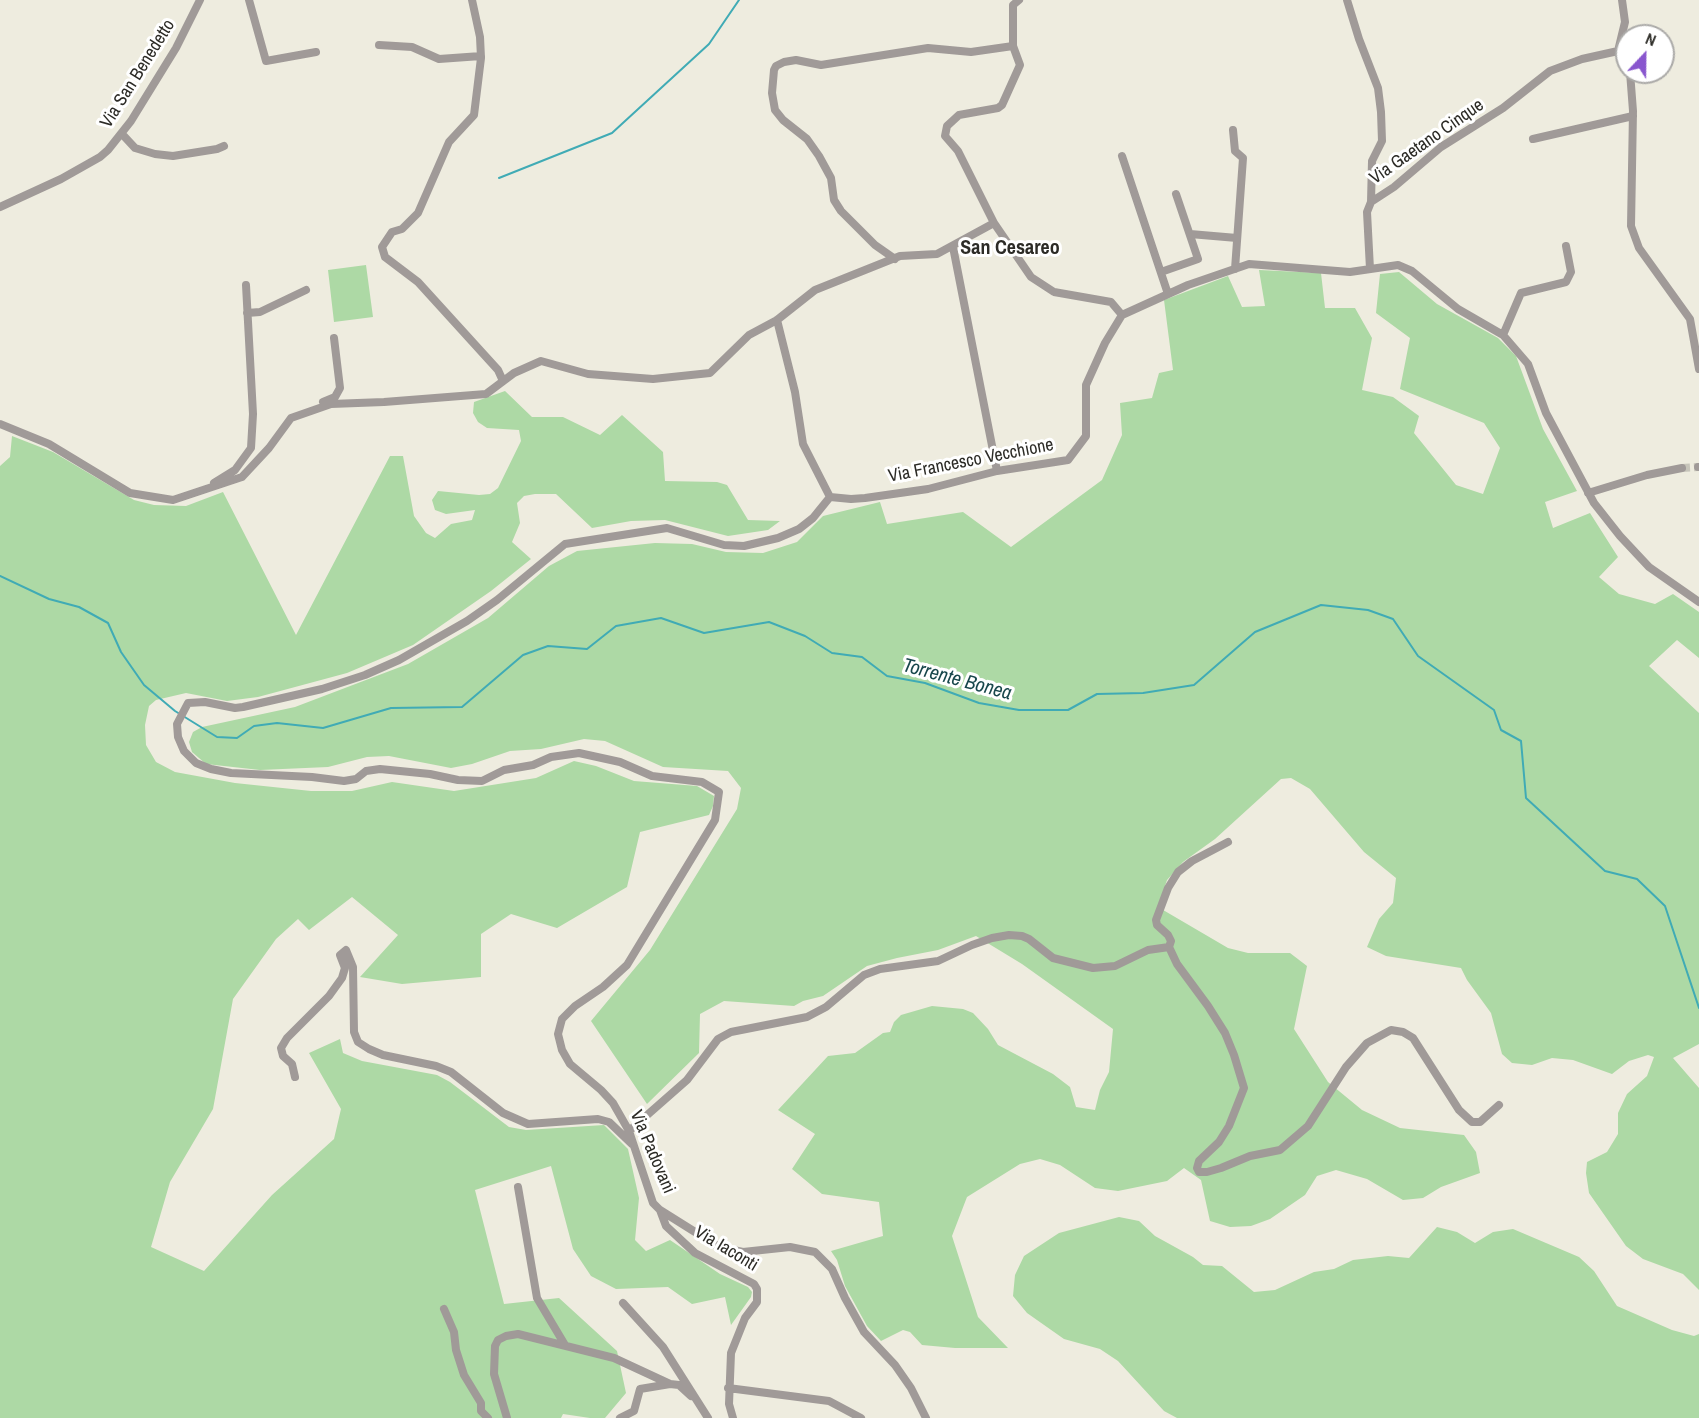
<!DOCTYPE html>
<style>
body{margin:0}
#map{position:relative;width:1699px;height:1418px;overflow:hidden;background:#eeecdf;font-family:"Archivo Narrow",sans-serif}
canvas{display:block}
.north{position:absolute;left:1615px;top:24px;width:60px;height:60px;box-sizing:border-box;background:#fff;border:2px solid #abaaa8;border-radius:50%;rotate:22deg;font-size:16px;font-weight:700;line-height:24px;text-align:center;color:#2c2b26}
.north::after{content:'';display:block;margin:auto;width:21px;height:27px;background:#8956ce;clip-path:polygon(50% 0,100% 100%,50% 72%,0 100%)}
</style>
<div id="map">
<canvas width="1699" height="1418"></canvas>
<div class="north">N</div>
</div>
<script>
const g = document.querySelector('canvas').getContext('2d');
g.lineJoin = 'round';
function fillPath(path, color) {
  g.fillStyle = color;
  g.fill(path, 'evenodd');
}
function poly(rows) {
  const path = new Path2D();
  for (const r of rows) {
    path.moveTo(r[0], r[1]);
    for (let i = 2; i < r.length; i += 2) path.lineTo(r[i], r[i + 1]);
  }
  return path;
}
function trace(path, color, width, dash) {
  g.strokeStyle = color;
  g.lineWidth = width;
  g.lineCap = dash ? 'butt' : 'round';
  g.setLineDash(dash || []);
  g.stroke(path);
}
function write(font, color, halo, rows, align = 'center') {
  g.font = font + ' "Archivo Narrow",sans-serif';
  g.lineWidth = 6;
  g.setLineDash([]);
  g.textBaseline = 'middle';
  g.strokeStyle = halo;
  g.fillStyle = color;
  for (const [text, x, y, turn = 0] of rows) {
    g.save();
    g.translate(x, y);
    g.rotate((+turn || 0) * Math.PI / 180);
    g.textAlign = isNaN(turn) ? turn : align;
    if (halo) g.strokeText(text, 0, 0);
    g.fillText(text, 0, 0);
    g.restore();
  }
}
fillPath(poly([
 [366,265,373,317,334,322,328,270],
 [1259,270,1321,273,1325,308,1355,308,1372,338,1362,390,1393,397,1419,416,1414,433,1456,485,1483,494,1500,448,1484,423,1400,389,1410,338,1376,313,1380,274,1399,272,1437,304,1498,338,1516,356,1543,429,1577,491,1545,502,1553,528,1590,513,1618,557,1599,577,1619,594,1655,604,1673,594,1699,612,1699,658,1677,640,1649,666,1699,713,1699,1044,1673,1058,1699,1088,1699,1290,1683,1274,1643,1259,1626,1246,1589,1193,1586,1173,1587,1162,1607,1152,1618,1134,1618,1113,1627,1094,1647,1076,1654,1057,1648,1055,1629,1061,1612,1074,1573,1060,1552,1058,1532,1065,1512,1063,1502,1054,1491,1013,1467,980,1461,968,1386,956,1367,947,1379,919,1393,903,1396,878,1364,852,1310,789,1291,778,1281,779,1215,839,1183,862,1167,880,1158,907,1228,948,1248,953,1290,953,1307,966,1294,1029,1328,1082,1362,1110,1400,1128,1464,1135,1476,1152,1480,1173,1441,1187,1423,1198,1403,1200,1367,1179,1336,1170,1317,1176,1305,1195,1270,1219,1251,1226,1230,1227,1210,1221,1201,1180,1184,1168,1167,1181,1118,1191,1095,1188,1060,1165,1040,1159,1020,1164,967,1197,952,1236,978,1317,1008,1348,955,1348,922,1345,910,1332,903,1330,881,1341,867,1326,845,1286,837,1260,831,1251,883,1236,879,1202,822,1194,792,1169,815,1134,778,1110,828,1056,855,1053,883,1033,890,1032,894,1022,901,1015,932,1006,963,1009,973,1013,988,1029,998,1045,1053,1074,1070,1087,1076,1107,1095,1110,1100,1090,1109,1072,1113,1029,1022,964,976,936,938,950,897,958,867,966,823,996,803,1001,794,1006,724,1001,700,1014,699,1053,647,1104,591,1021,650,950,737,809,741,788,728,771,663,767,605,741,584,739,541,749,510,751,472,764,451,768,389,756,367,757,328,767,260,770,206,764,192,752,189,742,193,732,202,727,295,707,408,664,488,618,549,566,577,551,655,543,692,544,726,552,763,553,797,542,823,516,880,502,887,524,963,512,1011,547,1102,480,1122,435,1120,403,1152,398,1159,373,1173,370,1164,300,1228,276,1242,307,1265,306],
 [505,391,532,417,563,417,600,435,622,415,663,452,665,481,717,482,727,485,748,520,780,521,768,530,728,536,665,520,631,521,592,528,556,494,535,494,524,496,517,503,520,523,512,542,531,559,491,591,413,645,347,673,258,697,227,701,186,693,156,700,149,706,145,725,146,745,156,762,175,772,235,783,311,791,352,791,392,782,454,791,536,778,574,761,596,766,634,781,697,786,714,796,713,806,709,815,640,832,627,887,557,928,511,914,481,934,481,977,402,984,360,977,398,935,352,897,309,930,298,919,276,939,233,999,213,1109,170,1182,151,1247,204,1271,272,1195,334,1139,341,1109,309,1053,340,1039,343,1053,362,1061,437,1075,450,1082,509,1127,526,1130,604,1125,628,1149,639,1198,635,1240,646,1251,670,1240,720,1274,748,1287,752,1292,751,1297,731,1325,725,1297,692,1304,668,1287,616,1289,591,1276,573,1249,551,1166,475,1190,504,1304,559,1298,617,1351,626,1393,605,1418,590,1418,563,1414,561,1418,0,1418,0,466,10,457,12,436,53,452,134,500,154,505,186,506,223,492,296,635,390,456,403,456,414,516,426,533,435,538,451,524,472,520,475,510,446,514,435,510,432,500,438,491,479,495,490,494,498,488,521,441,519,430,487,428,478,422,473,413,474,402],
 [1119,1217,1139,1221,1155,1236,1193,1257,1203,1265,1222,1266,1254,1292,1275,1290,1314,1272,1334,1269,1353,1260,1388,1256,1409,1258,1437,1227,1457,1232,1475,1243,1493,1232,1513,1229,1579,1257,1594,1271,1617,1306,1672,1330,1694,1336,1699,1334,1699,1418,1177,1418,1164,1411,1118,1361,1100,1349,1064,1339,1027,1313,1013,1296,1015,1275,1024,1256,1059,1233]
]), '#add9a5');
trace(poly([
 [499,178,612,133,709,44,739,0],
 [0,576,49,599,79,607,108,623,121,652,144,685,175,711,217,737,237,738,254,726,277,723,323,728,391,708,462,707,523,655,548,646,587,649,616,626,661,618,704,633,769,622,805,636,832,653,862,657,887,676,925,683,979,703,1019,710,1068,710,1097,694,1143,693,1194,685,1255,632,1321,605,1368,610,1393,619,1418,656,1494,710,1501,730,1521,741,1526,798,1605,871,1637,879,1665,906,1699,1008]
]), '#40abb5', 2);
trace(poly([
 [1682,468,1698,467]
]), '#c7c5ba', 8, [8, 4]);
trace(poly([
 [249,0,266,61,316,52],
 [472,0,480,37,481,58,474,115,449,142,418,213,402,229,392,232,382,247,385,257,418,282,498,370,503,381],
 [1019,0,1013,5,1013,46,1020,65,1002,105,998,108,959,115,947,126,945,136,958,151,994,223,1031,277,1054,292,1111,302,1122,315],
 [1347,0,1359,39,1378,88,1381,112,1382,141,1372,161,1371,202],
 [379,45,412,47,439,59,481,56],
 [1618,51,1627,64],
 [1630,72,1633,111,1631,226,1639,248,1690,319,1699,369],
 [1233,130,1235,151,1243,158,1235,269],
 [122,134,135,148,155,154,173,156,217,149,224,146],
 [1533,139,1633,116],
 [1122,156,1168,294],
 [0,207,61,179,100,157,108,150,131,121,176,48,200,0],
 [1190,234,1237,238],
 [953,247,997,471],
 [895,259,875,245,841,211,834,200,831,178,819,156,807,139,783,120,775,110,772,93,774,70,776,66,784,62,796,60,821,65,928,48,971,52,1013,46],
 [1370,269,1367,212,1371,202,1394,187,1441,147,1503,108,1550,71,1582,59,1618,51,1625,22,1622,0],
 [1161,272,1198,259,1176,194],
 [247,313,260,312,306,290],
 [1122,315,1188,285,1249,264,1350,272,1398,265,1412,271,1458,309,1503,335,1528,364,1546,413,1594,503,1620,536,1649,567,1699,602],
 [777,320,795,392,803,444,830,497],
 [1503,335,1521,293,1566,282,1571,272,1566,246],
 [323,402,335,397,340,388,334,338],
 [0,424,49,444,130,493,173,500,242,477,269,448,291,418,331,404,384,402,486,394,514,373,541,361,588,374,653,379,710,373,749,335,777,320,815,290,900,256,937,254,994,223],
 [1698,467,1699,467],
 [214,483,235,470,251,448,253,414,246,285],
 [1588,493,1647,475,1682,468],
 [830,497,813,518,799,529,778,538,744,546,724,545,667,528,565,544,497,600,467,621,399,660,365,675,322,689,243,707,235,708,205,702,188,703,177,724,178,737,184,751,196,763,211,769,231,773,312,777,344,781,356,779,366,771,380,769,430,774,458,780,482,781,504,770,533,765,551,757,579,753,620,762,652,776,702,782,719,792,715,820,627,965,603,987,575,1006,562,1019,558,1034,562,1050,570,1064,601,1090,613,1103,629,1131,653,1203,660,1210,719,1247,743,1252,790,1247,815,1252,832,1269,845,1298,864,1332,895,1365,911,1388,926,1418],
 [830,497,851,499,865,498,928,489,997,471,1068,460,1086,436,1086,385,1105,343,1122,315],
 [1228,842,1192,861,1178,872,1168,888,1156,920,1157,925,1168,935,1171,941,1169,947,1177,964,1208,1006,1225,1033,1234,1055,1244,1088,1229,1126,1219,1142,1199,1161,1197,1168,1199,1172,1207,1172,1221,1168,1250,1156,1280,1150,1308,1126,1346,1067,1367,1043,1391,1030,1403,1032,1413,1038,1459,1110,1472,1122,1480,1122,1499,1105],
 [295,1077,292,1064,283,1056,281,1048,287,1038,329,996,342,978,345,968,340,955,346,950,353,967,354,1032,358,1042,369,1049,383,1055,436,1066,451,1072,503,1113,528,1124,598,1119,609,1122,632,1144],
 [629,1131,687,1080,718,1039,731,1032,807,1017,826,1007,864,975,880,969,938,961,972,945,992,938,1009,935,1022,936,1029,939,1053,958,1093,968,1115,966,1148,950,1169,947],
 [518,1187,537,1298,565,1345],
 [660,1210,666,1226,695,1253,754,1284,757,1289,757,1302,745,1318,731,1353,729,1404,733,1418],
 [623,1303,663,1347,708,1418],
 [444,1309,454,1332,456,1350,464,1375,481,1403,481,1411,488,1418],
 [728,1388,829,1401,861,1418],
 [507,1418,494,1374,495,1346,498,1340,506,1336,518,1334,614,1358,670,1384],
 [620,1418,634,1411,640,1389,670,1384,679,1385,691,1396]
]), '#a09a98', 8);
write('18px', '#2c2b26', '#fff', [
 ["Via San Benedetto",138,74,-58],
 ["Via Gaetano Cinque",1427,142,-35],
 ["Via Francesco Vecchione",971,461,-11],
 ["Via Padovani",652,1152,67],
 ["Via Iaconti",726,1249,31]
]);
write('bold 20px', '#2c2b26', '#fff', [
 ["San Cesareo",1010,249]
]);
write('italic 20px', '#18474c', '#fff', [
 ["Torrente Bonea",957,680,15]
]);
</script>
